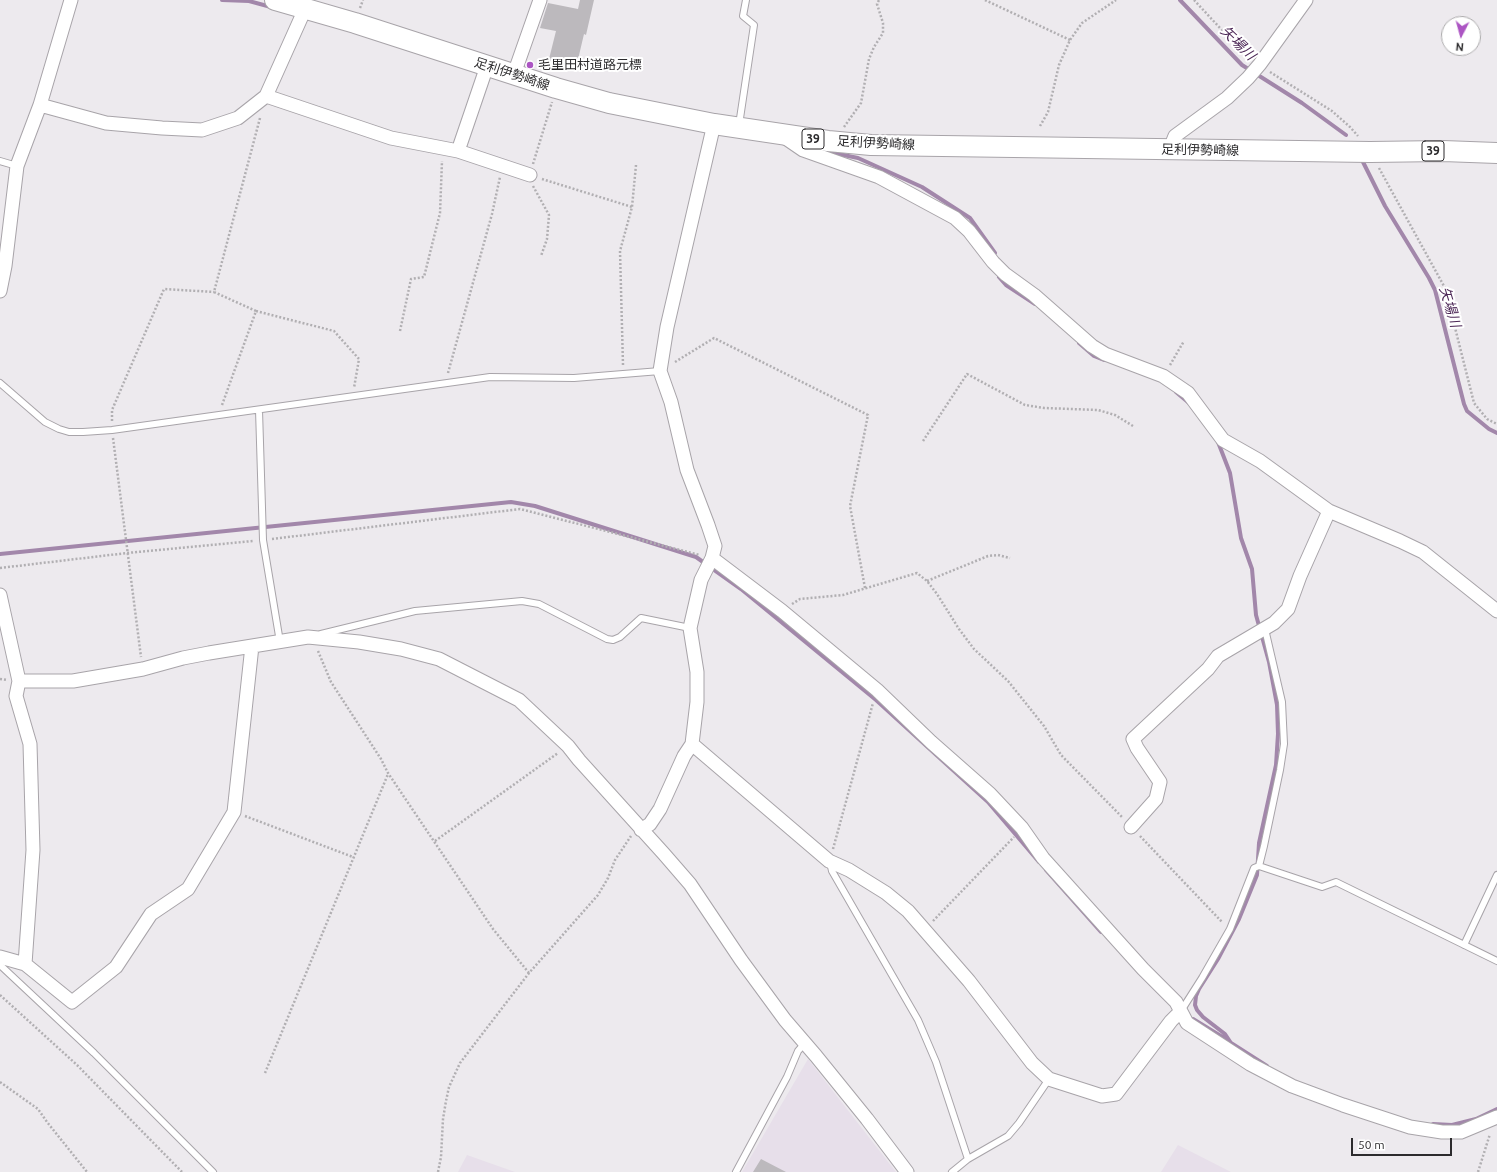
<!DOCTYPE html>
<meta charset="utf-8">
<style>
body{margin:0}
#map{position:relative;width:1497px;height:1172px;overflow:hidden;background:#edeaee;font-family:Ubuntu,sans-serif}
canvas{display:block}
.north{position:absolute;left:1441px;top:16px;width:40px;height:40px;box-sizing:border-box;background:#fff;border:1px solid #abaaab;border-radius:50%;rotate:186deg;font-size:11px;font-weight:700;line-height:16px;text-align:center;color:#2c2b2d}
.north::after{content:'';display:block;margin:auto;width:14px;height:18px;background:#ac55c3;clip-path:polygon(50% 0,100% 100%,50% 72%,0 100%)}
.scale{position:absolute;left:1351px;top:1138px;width:101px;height:18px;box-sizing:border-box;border:2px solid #2c2b2d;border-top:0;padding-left:5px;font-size:12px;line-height:14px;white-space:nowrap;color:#2c2b2d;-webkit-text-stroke:3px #fff;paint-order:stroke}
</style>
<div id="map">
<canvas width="1497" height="1172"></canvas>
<div class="north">N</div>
<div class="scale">50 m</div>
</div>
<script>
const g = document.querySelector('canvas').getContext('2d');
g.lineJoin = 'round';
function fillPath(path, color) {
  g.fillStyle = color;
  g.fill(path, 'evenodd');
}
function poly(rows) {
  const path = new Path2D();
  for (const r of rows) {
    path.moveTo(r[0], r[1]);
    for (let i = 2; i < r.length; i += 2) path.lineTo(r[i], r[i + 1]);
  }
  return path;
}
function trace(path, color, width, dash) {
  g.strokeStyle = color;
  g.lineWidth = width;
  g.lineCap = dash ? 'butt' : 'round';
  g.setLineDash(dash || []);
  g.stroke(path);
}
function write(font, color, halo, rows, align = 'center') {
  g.font = font + ' Ubuntu,"Noto Sans JP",sans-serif';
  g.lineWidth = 4;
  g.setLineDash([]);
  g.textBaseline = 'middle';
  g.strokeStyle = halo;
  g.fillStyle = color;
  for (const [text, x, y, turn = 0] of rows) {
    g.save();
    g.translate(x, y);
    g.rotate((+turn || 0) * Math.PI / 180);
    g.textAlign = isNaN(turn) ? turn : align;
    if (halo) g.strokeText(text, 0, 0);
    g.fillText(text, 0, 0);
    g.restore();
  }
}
fillPath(poly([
 [808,1059,896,1172,742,1172],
 [1178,1145,1231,1172,1161,1172],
 [467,1155,515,1172,458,1172]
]), '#e7dfea');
trace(poly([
 [222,0,249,1,271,7],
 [1180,0,1242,65,1302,103,1346,135],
 [824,151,858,158,922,187,970,218,995,253],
 [1363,162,1385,206,1429,278,1435,290,1464,404,1467,411,1489,429,1497,433],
 [999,277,1006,285,1035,304],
 [1079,343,1094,356,1104,360],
 [1176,392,1189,403],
 [1218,442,1230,473,1241,538,1252,569,1256,615,1269,662,1277,705,1278,734,1276,765,1259,843,1257,875,1239,919,1218,959,1199,989,1196,996,1195,1005,1197,1010,1203,1017,1225,1034,1231,1043,1267,1066],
 [0,554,511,502,535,506,696,557,741,589,876,700,988,802,1039,862],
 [1046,870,1101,932],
 [1193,1019,1229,1041],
 [1433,1124,1452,1125,1476,1119,1497,1109]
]), '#a287aa', 4);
fillPath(poly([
 [580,0,594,0,586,35,584,34,576,68,568,71,547,67,556,31,540,28,548,3,578,9],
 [761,1159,786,1172,753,1172]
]), '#bcb9bd');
const lane = poly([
 [739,125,754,25,743,16,746,0],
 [0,161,17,166],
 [0,383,45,422,59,429,69,432,83,432,112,430,219,415,490,377,574,378,660,371],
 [259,410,263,540,280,642],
 [321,634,415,611,522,601,539,604,607,639,613,640,620,637,641,618,690,628],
 [830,862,832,871,918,1020,936,1062,968,1159],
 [1259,866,1322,887,1336,882,1497,961],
 [1464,945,1497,875],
 [0,965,94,1053,213,1172],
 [1181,1011,1202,978,1230,929,1254,868,1259,866,1264,846,1280,770,1284,744,1282,702,1265,629],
 [736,1172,787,1077,798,1051,805,1043],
 [952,1172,968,1159,1008,1136,1019,1123,1049,1079]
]);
const street = poly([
 [514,74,540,0],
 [266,96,391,138,458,151,530,175],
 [40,105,106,123,162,128,202,130,238,118,266,96,305,9],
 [784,137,803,150,879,177,955,218,969,231,993,262,1005,274,1034,295,1092,346,1105,354,1163,376,1188,393,1223,440,1260,461,1329,511,1400,541,1423,552,1497,611],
 [1173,150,1173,141,1175,136,1227,98,1248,78,1260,64,1306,0],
 [458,151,487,66],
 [0,291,5,266,17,166,40,105,71,0],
 [712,558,782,611,877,690,931,742,990,794,1022,828,1043,858,1143,969,1176,1002,1187,1023,1250,1064,1292,1086,1343,1105,1410,1127,1442,1132,1461,1132,1497,1117],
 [0,595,19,681,16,696,30,744,33,850,25,964,0,957],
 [19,681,73,681,143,669,183,658,209,653,308,637,359,642,401,649,439,659,519,700,568,746,579,760,664,854,690,884,741,960,785,1020,816,1056,867,1119,907,1172],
 [692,744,829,861,849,870,886,893,908,911,969,981,1032,1063,1049,1079,1102,1096,1116,1094,1171,1021,1180,1012],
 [1131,827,1156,799,1160,782,1137,748,1133,739,1208,669,1218,656,1274,623,1288,609,1300,576,1329,511],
 [641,830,650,824,660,809,684,756,692,744,697,702,697,672,690,628,701,580,712,558,715,546,708,525,687,470,671,402,660,371,667,327,714,124],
 [25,964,72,1002,116,967,151,914,188,889,234,812,252,646]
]);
const primary = poly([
 [275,0,355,23,556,88,609,103,714,124,828,141,871,145,1370,152,1443,151,1497,153]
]);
trace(lane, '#a8a4a9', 8);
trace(street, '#a8a4a9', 15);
trace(primary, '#a8a4a9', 22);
trace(poly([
 [985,0,1070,40],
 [1194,0,1233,42,1250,56],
 [360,8,363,0],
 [1270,72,1332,111,1350,127,1358,136],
 [1040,126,1048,112,1059,65,1070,40,1082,23,1116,0],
 [844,127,861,103,869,59,874,47,883,33,883,23,877,4,879,0],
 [533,164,552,102],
 [1379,168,1445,288,1474,403,1487,419,1497,424],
 [542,179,632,207],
 [533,186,549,215,547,239,541,256],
 [256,311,334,331,359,359,354,388],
 [400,331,411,279,424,277,440,213,442,161],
 [675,362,714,338,868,415,850,506,865,588],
 [623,365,620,251,632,207,636,165],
 [1170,365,1184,341],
 [448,373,492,214,500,177],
 [222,405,256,311,214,292,260,118],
 [112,421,112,410,164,289,214,292],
 [113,438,141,657],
 [923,441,967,374,1025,405,1044,408,1098,410,1115,415,1133,426],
 [272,539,520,509,700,555],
 [0,568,127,553,253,541],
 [927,581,988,556,998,555,1010,558],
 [792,604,800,599,843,595,917,573,927,581,937,594,959,629,974,649,1008,681,1044,726,1061,755,1123,818],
 [318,651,331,682,381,759,388,773,493,929,529,973],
 [0,679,7,680],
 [245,816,353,857],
 [1140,836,1222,922],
 [435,841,558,753],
 [833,849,873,703],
 [933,921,1014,837],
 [0,995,77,1065,182,1172],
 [265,1073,388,774],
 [0,1082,38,1109,47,1122,87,1172],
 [438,1172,441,1157,443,1119,446,1101,449,1087,460,1063,529,973,598,895,608,878,615,860,631,836],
 [1478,1172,1490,1134]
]), '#b1afb2', 2.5, [2, 2]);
trace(lane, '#fff', 6);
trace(street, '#fff', 13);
trace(primary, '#fff', 20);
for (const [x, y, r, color] of [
 [530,65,4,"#ac55c3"]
]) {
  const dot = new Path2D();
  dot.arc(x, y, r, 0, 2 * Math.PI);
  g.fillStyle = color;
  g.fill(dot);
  trace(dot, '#fff', 1.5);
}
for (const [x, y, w] of [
 [813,139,22],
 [1433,151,22]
]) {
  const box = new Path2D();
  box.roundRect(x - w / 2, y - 10, w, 20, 3);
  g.fillStyle = '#fff';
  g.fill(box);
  trace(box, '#2c2b2d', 1);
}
write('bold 12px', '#2c2b2d', null, [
 ["39",813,139],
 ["39",1433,151]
]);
write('13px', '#2c2b2d', '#fff', [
 ["毛里田村道路元標",538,65]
], 'left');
write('13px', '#2c2b2d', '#fff', [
 ["足利伊勢崎線",512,74,18],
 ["足利伊勢崎線",876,143,3],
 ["足利伊勢崎線",1200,150,1]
]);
write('italic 14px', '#4d2857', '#fff', [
 ["矢場川",1238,43,44],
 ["矢場川",1450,307,73]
]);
</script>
